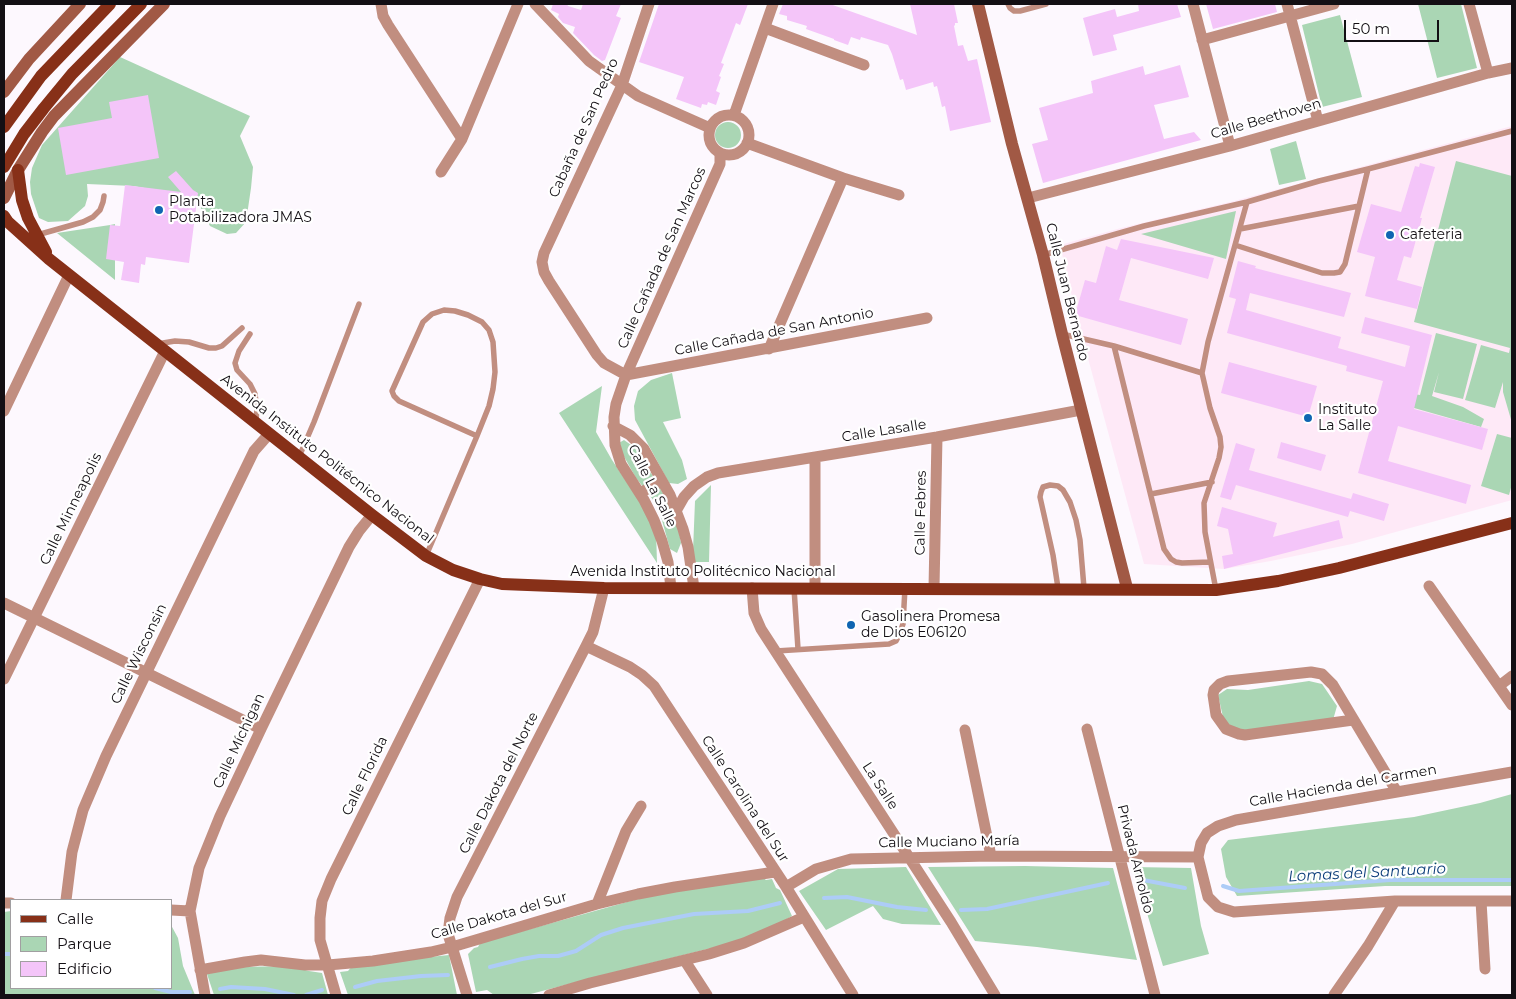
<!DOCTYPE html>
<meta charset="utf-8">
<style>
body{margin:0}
#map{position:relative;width:1516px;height:999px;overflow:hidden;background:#fdf8fe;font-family:Montserrat,sans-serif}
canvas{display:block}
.frame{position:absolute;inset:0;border:5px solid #130f14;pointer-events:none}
.legend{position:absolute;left:10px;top:899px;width:162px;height:90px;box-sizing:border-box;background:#fff;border:1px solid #a19fa1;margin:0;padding:6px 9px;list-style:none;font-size:15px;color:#130f14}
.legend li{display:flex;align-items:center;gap:10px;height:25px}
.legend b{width:25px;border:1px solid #a19fa1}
.scale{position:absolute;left:1344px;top:20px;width:95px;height:22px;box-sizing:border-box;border:2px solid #130f14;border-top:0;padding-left:6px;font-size:15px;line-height:18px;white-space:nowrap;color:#130f14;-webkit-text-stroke:4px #fff;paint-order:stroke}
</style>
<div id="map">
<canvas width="1516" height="999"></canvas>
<div class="frame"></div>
<ul class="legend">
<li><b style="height:6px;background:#873018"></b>Calle</li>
<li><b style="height:14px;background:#aad6b4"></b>Parque</li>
<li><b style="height:14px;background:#f4c5f9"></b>Edificio</li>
</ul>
<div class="scale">50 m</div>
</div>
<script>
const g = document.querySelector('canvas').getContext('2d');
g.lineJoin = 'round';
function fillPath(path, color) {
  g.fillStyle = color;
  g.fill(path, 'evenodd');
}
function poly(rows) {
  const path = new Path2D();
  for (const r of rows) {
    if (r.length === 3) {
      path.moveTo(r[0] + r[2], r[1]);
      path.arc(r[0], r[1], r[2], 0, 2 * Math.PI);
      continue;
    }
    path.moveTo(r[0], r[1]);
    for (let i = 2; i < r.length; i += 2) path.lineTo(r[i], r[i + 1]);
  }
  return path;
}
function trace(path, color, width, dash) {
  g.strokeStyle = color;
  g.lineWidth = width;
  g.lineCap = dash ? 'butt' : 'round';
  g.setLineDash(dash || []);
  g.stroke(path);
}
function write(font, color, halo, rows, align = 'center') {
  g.font = font + ' Montserrat,sans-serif';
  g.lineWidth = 4.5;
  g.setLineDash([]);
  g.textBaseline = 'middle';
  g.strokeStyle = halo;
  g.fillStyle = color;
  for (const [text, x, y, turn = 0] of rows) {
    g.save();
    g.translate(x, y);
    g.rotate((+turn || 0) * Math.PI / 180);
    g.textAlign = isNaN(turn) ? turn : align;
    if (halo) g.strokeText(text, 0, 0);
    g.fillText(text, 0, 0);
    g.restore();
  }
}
fillPath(poly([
 [1512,126,1512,500,1352,544,1271,561,1224,569,1144,564,1077,318,1060,245,1121,228,1234,201]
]), '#fee9f7');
fillPath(poly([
 [1418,4,1461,4,1477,68,1437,78],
 [1340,15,1362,97,1322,107,1302,25],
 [120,57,250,116,240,136,253,167,251,188,246,222,236,233,227,234,210,226,195,197,133,186,87,184,88,196,85,206,68,221,48,222,39,218,31,194,30,182,32,168,42,145],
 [728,135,13],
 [1296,141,1306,179,1279,185,1270,149],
 [1456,161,1512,176,1512,423,1503,392,1503,382,1495,408,1465,400,1481,345,1509,353,1510,348,1414,322],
 [1236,211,1226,259,1141,234],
 [115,224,115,280,57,233,110,225],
 [1436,333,1477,344,1463,399,1434,392,1439,372,1432,396,1463,407,1484,419,1481,427,1386,400,1390,390,1420,395],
 [672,373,681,418,663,422,682,460,687,479,678,484,669,483,635,420,634,406,638,391,651,380],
 [602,386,596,432,612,460,640,502,656,530,657,563,559,413],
 [1497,434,1512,438,1512,484,1509,495,1481,486],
 [624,440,634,447,653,476,676,516,681,543,677,553,670,549,658,506,636,478,617,444],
 [711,485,709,562,695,562,693,551,695,501],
 [1309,681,1322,684,1337,706,1333,720,1242,732,1228,726,1223,717,1218,695,1227,689,1248,690],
 [1512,794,1512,886,1385,886,1237,896,1226,877,1221,849,1228,840,1414,817,1480,803],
 [1025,866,1113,868,1137,960,1037,947,975,941,928,867],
 [906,867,941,925,902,924,883,919,873,906,826,930,799,891,838,869],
 [1133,867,1191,868,1201,926,1209,954,1163,966],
 [761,876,766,880,772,879,776,888,780,890,792,916,756,937,603,975,527,995,494,995,487,990,476,992,468,954,474,948,478,947,480,943,670,890],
 [11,911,11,988,171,988,171,925,178,938,183,966,195,995,4,995,4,912],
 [449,955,457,995,348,995,340,972,348,971,353,965],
 [290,966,309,971,322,973,328,995,214,995,207,974,237,967]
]), '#aad6b4');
trace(poly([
 [1143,880,1185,888],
 [1223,886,1239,891,1390,880,1512,880],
 [824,898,847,897,897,907,926,910],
 [961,910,987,909,1108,883],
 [4,954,11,954],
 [490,967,522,959,539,956,558,956,576,951,601,935,623,928,694,914,748,911,780,903],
 [355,987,377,981,421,976,448,975],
 [155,988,171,992,190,992],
 [220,989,231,987,265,989,294,995],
 [306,995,322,990]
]), '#adccf7', 4);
fillPath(poly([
 [553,4,567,4,568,6,581,10,583,4,621,4,616,16,621,18,605,60,602,61,594,55,573,33,575,27,563,23,558,17,559,14,551,10],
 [659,4,748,4,740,25,736,23,721,63,724,64,719,76,721,77,716,91,720,93,716,105,708,102,707,105,702,104,701,108,676,99,684,77,639,62],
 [783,4,830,4,917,35,910,4,954,4,958,23,955,23,955,25,954,26,958,46,963,45,968,61,977,59,991,122,950,131,945,106,942,107,937,86,934,87,933,82,906,90,903,79,900,80,892,54,888,45,861,37,860,40,851,37,848,45,834,40,834,39,806,29,807,26,787,20,787,16,779,14],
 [1138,4,1177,4,1181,17,1113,35,1117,50,1093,56,1083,18,1115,9,1117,17,1139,11],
 [1206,4,1275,4,1277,12,1213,29],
 [1180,65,1189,97,1154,105,1164,139,1194,132,1201,140,1043,183,1032,144,1048,140,1039,108,1093,93,1091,81,1143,66,1145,75],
 [148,95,159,158,66,175,58,128,112,118,109,102],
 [1420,163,1435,167,1420,218,1422,218,1411,258,1404,256,1397,280,1422,287,1417,309,1365,296,1375,257,1357,252,1371,204,1401,212,1415,166,1419,167],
 [176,171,193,190,198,193,189,263,146,257,145,265,141,264,139,283,121,280,124,262,106,259,110,225,120,226,125,185,181,192,168,177],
 [1121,239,1214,258,1208,279,1131,258,1119,300,1188,319,1181,345,1075,315,1085,280,1096,283,1106,246,1117,250],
 [1238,261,1256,266,1255,268,1351,293,1344,317,1250,293,1246,310,1341,337,1338,348,1405,367,1410,346,1361,333,1365,317,1432,335,1414,409,1488,429,1482,450,1398,426,1388,461,1471,485,1466,504,1358,473,1383,381,1346,371,1347,366,1227,333,1236,299,1229,297],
 [1229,362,1317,386,1308,417,1221,393],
 [1281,442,1326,455,1321,471,1277,458],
 [1236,443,1255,449,1249,470,1351,499,1353,493,1389,504,1384,521,1350,511,1348,517,1236,485,1231,500,1220,497],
 [1222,507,1277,523,1273,537,1339,520,1343,538,1224,569,1222,556,1233,554,1228,529,1217,526]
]), '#f4c5f9');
trace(poly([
 [1008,4,1010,8,1014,11,1020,11,1046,4],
 [1240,229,1359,206],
 [37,235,83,222,93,217,100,210,103,202,104,196],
 [1235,245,1322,273,1334,273,1340,272,1345,264,1368,169],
 [1043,255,1144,226,1247,202,1319,181,1368,169,1512,131],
 [250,334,239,351,235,363,237,370,250,384,255,394,257,409,256,421],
 [1062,334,1114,346,1202,373],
 [157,344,175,341,189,342,209,348,216,348,222,346,242,328],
 [1114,346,1164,549,1171,559,1176,562,1182,563,1210,562],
 [299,457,314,422,359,304],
 [1151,494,1212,482],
 [426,556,477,436,489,406,493,389,495,372,493,342,489,330,482,322,468,315,455,311,444,310,432,314,423,322,392,391,394,396,399,401,477,436],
 [794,588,798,649],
 [1058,588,1053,555,1040,497,1041,492,1043,487,1050,485,1058,486,1063,490,1070,502,1076,520,1080,540,1084,588],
 [1216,590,1205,532,1204,503,1219,458,1221,447,1220,437,1210,408,1202,373,1208,342,1247,202],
 [776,651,889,644,896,641,899,635,903,624,905,588]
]), '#c18e80', 5.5);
trace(poly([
 [381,4,383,16,388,25,462,139],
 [535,4,589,61,638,96,710,128],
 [1193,4,1230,146],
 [1287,4,1318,121],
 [1469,4,1488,73],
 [765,28,864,65],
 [1202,40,1334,4],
 [729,135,20],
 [734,115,773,4],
 [747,143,843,178,899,195],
 [441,172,462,139,518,4],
 [1028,198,1230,146,1488,73,1512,68],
 [769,349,843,178],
 [626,375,604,363,597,355,549,281,544,272,542,262,544,253,622,85,649,4],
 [626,375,927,318],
 [4,411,69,275],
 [613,426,630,435,644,449,670,495,683,529,688,547,694,588],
 [815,457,815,588],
 [640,493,662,481],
 [676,511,684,497,694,486,707,477,718,473,937,437,1081,410],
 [1429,586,1512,705],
 [671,588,668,562,662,541,654,520,644,500,621,464,615,445,614,417,616,404,626,375,720,164,720,153],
 [752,588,754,613,761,629,951,922,995,995],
 [934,588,937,437],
 [4,603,261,729],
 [586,646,630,667,642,675,654,686,786,887,853,995],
 [4,679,165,351],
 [1499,686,1512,676],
 [1353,720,1245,735,1239,734,1226,729,1216,715,1213,695,1214,690,1220,684,1228,681,1311,672,1322,674,1333,685,1397,792],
 [1087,729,1155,995],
 [965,730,991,856],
 [1512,772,1236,820,1218,826,1207,833,1201,843,1198,857,1208,897,1218,907,1234,912,1395,901,1512,901],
 [786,887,816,869,851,859,991,856,1198,857],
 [66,900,72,852,83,810,106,756,254,451,269,434],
 [1481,901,1485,969],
 [4,903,11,903],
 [597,904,626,831,641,806],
 [171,910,190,911],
 [685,961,707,995],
 [200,970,245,962,261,960,305,965,328,965,373,961,431,952,452,947,597,904,638,894,675,887,775,872],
 [205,995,190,911,199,868,220,816,261,729,349,547,359,531,372,515],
 [336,995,320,940,320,918,322,901,331,879,480,579],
 [467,995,448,934,450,918,457,897,586,646,593,632,604,588],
 [549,995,590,983,709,954,744,943,804,917],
 [1334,995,1368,946,1395,901]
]), '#c18e80', 11);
trace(poly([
 [978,4,1012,144,1043,255,1062,334,1127,588],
 [4,92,29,59,80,4],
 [4,198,18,170,42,132,54,116,164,4]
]), '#a15945', 12);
trace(poly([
 [4,127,41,76,110,4],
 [4,167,24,134,44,108,72,74,141,4],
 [18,170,22,200,28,218,46,252],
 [4,216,8,222,49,259,372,515,426,556,453,570,480,579,502,584,604,588,1216,590,1278,581,1339,568,1512,523]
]), '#873018', 12);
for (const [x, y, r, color] of [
 [159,210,5,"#0f65b2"],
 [1390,235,5,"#0f65b2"],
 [1308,418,5,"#0f65b2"],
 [851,625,5,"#0f65b2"]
]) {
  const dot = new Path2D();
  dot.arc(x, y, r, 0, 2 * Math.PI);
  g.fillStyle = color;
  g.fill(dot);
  trace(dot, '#fff', 2);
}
write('14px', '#130f14', '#fff', [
 ["Calle Beethoven",1266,119,-16],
 ["Cabaña de San Pedro",584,128,-66],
 ["Calle Cañada de San Marcos",662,258,-66],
 ["Calle Juan Bernardo",1067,292,76],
 ["Calle Cañada de San Antonio",774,332,-11],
 ["Calle Lasalle",884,431,-9],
 ["Avenida Instituto Politécnico Nacional",327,459,38],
 ["Calle La Salle",652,486,63],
 ["Calle Minneapolis",71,509,-64],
 ["Calle Febres",921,513,-89],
 ["Avenida Instituto Politécnico Nacional",703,572],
 ["Calle Wisconsin",139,654,-64],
 ["Calle Míchigan",239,741,-65],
 ["Calle Florida",365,776,-64],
 ["Calle Dakota del Norte",499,783,-63],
 ["La Salle",880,786,57],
 ["Calle Hacienda del Carmen",1343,786,-10],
 ["Calle Carolina del Sur",745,799,57],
 ["Calle Muciano María",949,842,-1],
 ["Privada Arnoldo",1135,859,76],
 ["Calle Dakota del Sur",499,916,-16]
]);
write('14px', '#130f14', '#fff', [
 ["Planta",169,202],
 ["Potabilizadora JMAS",169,218],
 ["Cafeteria",1400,235],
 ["Instituto",1318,410],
 ["La Salle",1318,426],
 ["Gasolinera Promesa",861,617],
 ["de Dios E06120",861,633]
], 'left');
write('italic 15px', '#0c3d7a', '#fff', [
 ["Lomas del Santuario",1367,873,-3]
]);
</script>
